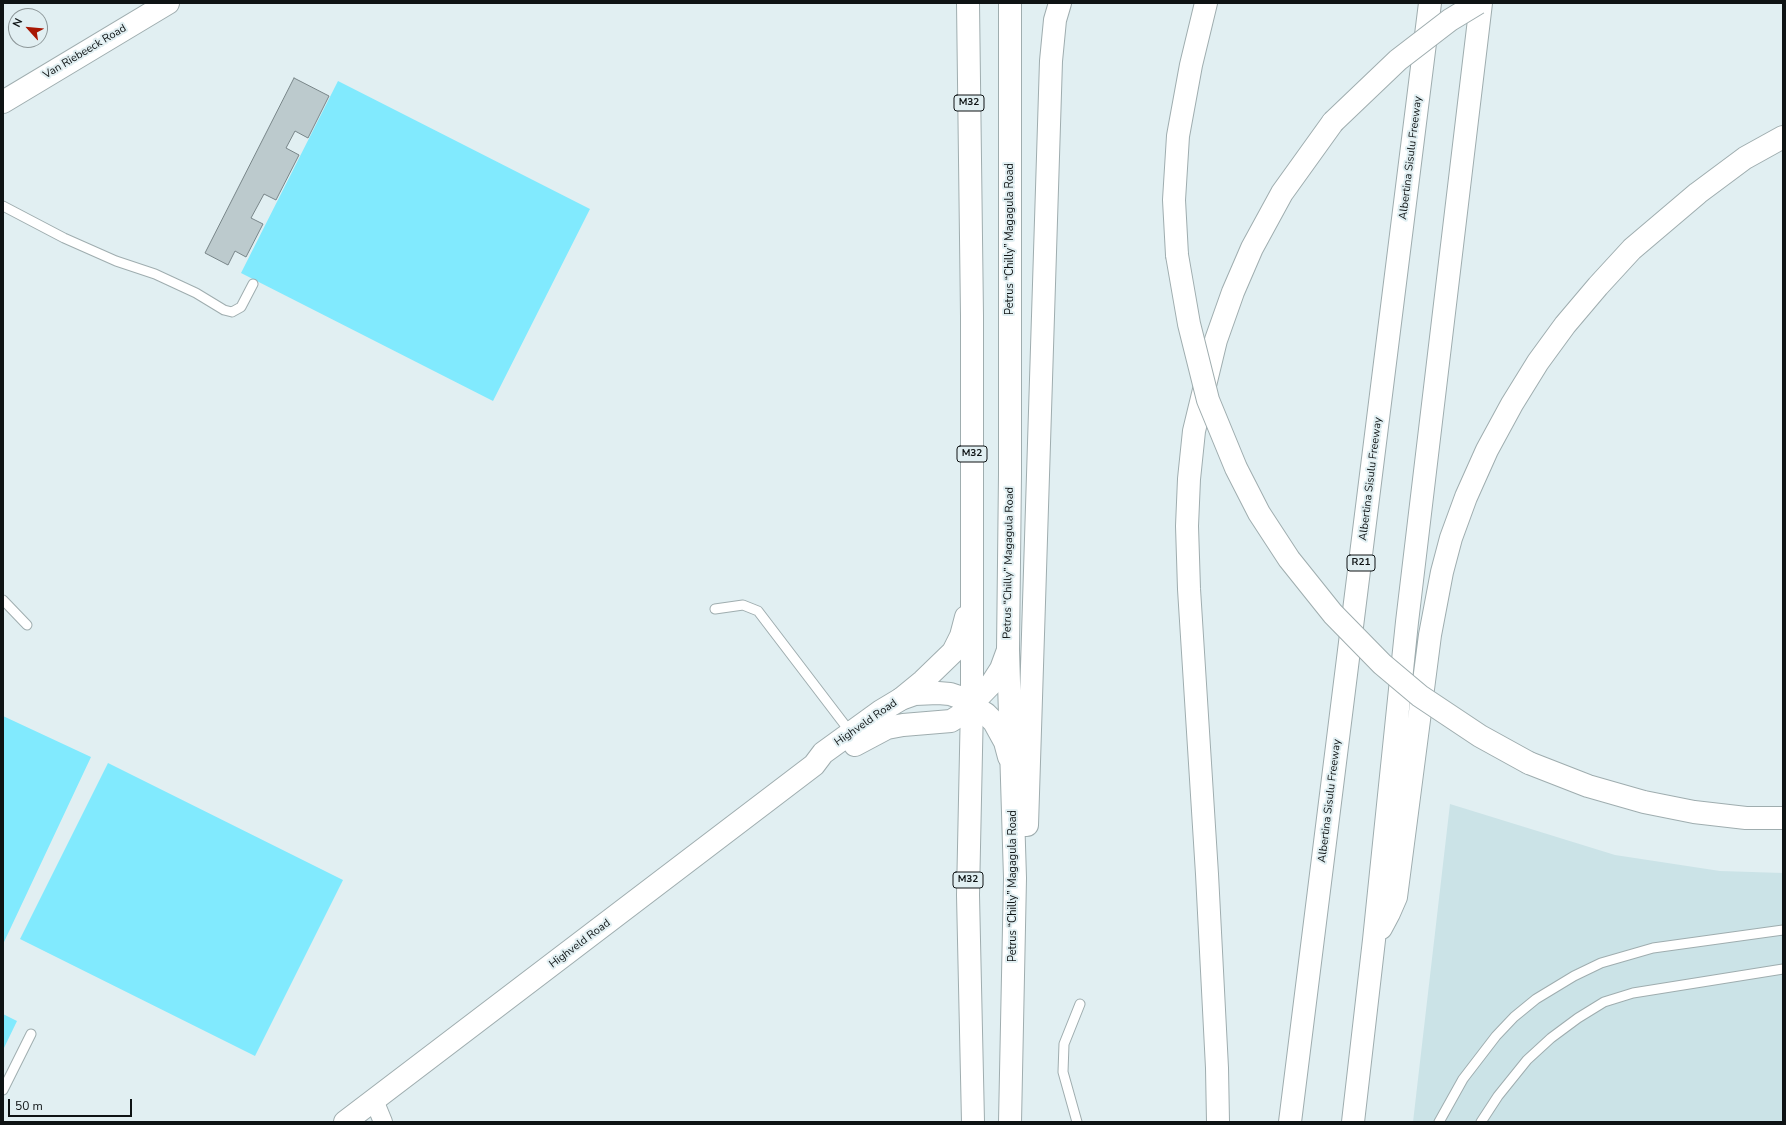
<!DOCTYPE html>
<meta charset="utf-8">
<style>
body{margin:0}
#map{position:relative;width:1786px;height:1125px;overflow:hidden;background:#e1eff2;font-family:"Nunito Sans",sans-serif}
canvas{display:block}
.frame{position:absolute;inset:0;border:4px solid #0e1314;pointer-events:none}
.north{position:absolute;left:8px;top:8px;width:40px;height:40px;box-sizing:border-box;background:#e1eff2;border:1px solid #8d9799;border-radius:50%;rotate:297deg;font-size:11px;font-weight:700;line-height:16px;text-align:center;color:#0e1314}
.north::after{content:'';display:block;margin:auto;width:14px;height:18px;background:#a81703;clip-path:polygon(50% 0,100% 100%,50% 72%,0 100%)}
.scale{position:absolute;left:8px;top:1099px;width:124px;height:18px;box-sizing:border-box;border:2px solid #0e1314;border-top:0;padding-left:5px;font-size:12px;line-height:14px;white-space:nowrap;color:#0e1314;-webkit-text-stroke:3px #e1eff2;paint-order:stroke}
</style>
<div id="map">
<canvas width="1786" height="1125"></canvas>
<div class="frame"></div>
<div class="north">N</div>
<div class="scale">50 m</div>
</div>
<script>
const g = document.querySelector('canvas').getContext('2d');
g.lineJoin = 'round';
function fillPath(path, color) {
  g.fillStyle = color;
  g.fill(path, 'evenodd');
}
function poly(rows) {
  const path = new Path2D();
  for (const r of rows) {
    path.moveTo(r[0], r[1]);
    for (let i = 2; i < r.length; i += 2) path.lineTo(r[i], r[i + 1]);
  }
  return path;
}
function trace(path, color, width, dash) {
  g.strokeStyle = color;
  g.lineWidth = width;
  g.lineCap = dash ? 'butt' : 'round';
  g.setLineDash(dash || []);
  g.stroke(path);
}
function write(font, color, halo, rows, align = 'center') {
  g.font = font + ' "Nunito Sans",sans-serif';
  g.lineWidth = 4;
  g.setLineDash([]);
  g.textBaseline = 'middle';
  g.strokeStyle = halo;
  g.fillStyle = color;
  for (const [text, x, y, turn = 0] of rows) {
    g.save();
    g.translate(x, y);
    g.rotate((+turn || 0) * Math.PI / 180);
    g.textAlign = isNaN(turn) ? turn : align;
    if (halo) g.strokeText(text, 0, 0);
    g.fillText(text, 0, 0);
    g.restore();
  }
}
fillPath(poly([
 [1450,804,1615,855,1720,871,1783,873,1783,1122,1413,1122]
]), '#cbe3e7');
fillPath(poly([
 [338,81,590,209,493,401,241,273],
 [3,716,91,757,4,942,3,942],
 [108,763,343,880,255,1056,20,939],
 [3,1014,17,1021,3,1050]
]), '#81eafe');
const building = poly([
 [294,78,329,96,308,138,295,131,286,148,299,155,276,200,264,194,251,218,263,224,246,257,235,251,228,265,205,253,294,78]
]);
fillPath(building, '#bccacd');
trace(building, '#788588', 1);
const service = poly([
 [3,206,64,238,116,261,155,274,196,293,224,310,232,312,241,307,253,284],
 [3,600,27,625],
 [715,609,743,605,758,611,851,733],
 [3,1090,31,1034],
 [1077,1122,1063,1072,1064,1044,1080,1004],
 [1439,1122,1463,1079,1496,1036,1514,1017,1536,999,1574,976,1601,963,1653,948,1783,930],
 [1481,1122,1498,1096,1527,1060,1551,1038,1578,1018,1604,1002,1633,993,1783,969]
]);
const minor = poly([
 [374,1100,383,1122]
]);
const tertiary = poly([
 [3,102,168,3],
 [855,745,887,728,903,725,951,721,962,714,992,683,1001,669,1008,650],
 [345,1122,814,765,823,753,881,711,901,699,915,694,938,693,950,694,959,697,986,714,994,722,1005,742,1009,757]
]);
const primary = poly([
 [968,3,972,316,972,704,968,895,973,1122],
 [1010,3,1010,474,1008,650,1015,878,1010,1122],
 [901,699,923,681,953,652,961,636,966,617],
 [1027,825,1051,61,1055,20,1060,3]
]);
const motorway = poly([
 [1177,255,1174,200,1178,136,1191,65,1206,3],
 [1529,763,1588,786,1644,802,1694,812,1746,818,1783,818],
 [1381,928,1389,913,1396,897,1430,635,1442,572,1451,538,1466,497,1487,450,1512,404,1538,362,1565,325,1598,286,1632,249,1698,193,1745,158,1783,137],
 [1218,1122,1217,1068,1207,874,1189,589,1187,526,1189,479,1194,431,1216,340,1233,292,1252,248,1282,193,1333,122],
 [1290,1122,1430,3],
 [1353,1122,1374,940,1407,622,1481,3]
]);
trace(service, '#9fadaf', 11);
trace(minor, '#9fadaf', 20);
trace(tertiary, '#9fadaf', 24);
trace(primary, '#9fadaf', 24);
trace(motorway, '#9fadaf', 24);
trace(service, '#fff', 9);
trace(minor, '#fff', 18);
trace(tertiary, '#fff', 22);
trace(primary, '#fff', 22);
trace(motorway, '#fff', 22);
const motorwayBridge = poly([
 [1333,122,1398,60,1450,20,1478,3],
 [1177,255,1189,324,1208,400,1236,468,1259,513,1289,559,1333,614,1382,664,1420,696,1480,736,1529,763]
]);
trace(motorwayBridge, '#9fadaf', 24, []);
trace(motorwayBridge, '#fff', 22);
for (const [x, y, w] of [
 [969,103,30],
 [972,454,30],
 [1361,563,28],
 [968,880,30]
]) {
  const box = new Path2D();
  box.roundRect(x - w / 2, y - 8, w, 16, 3);
  g.fillStyle = '#e1eff2';
  g.fill(box);
  trace(box, '#0e1314', 1);
}
write('bold 10px', '#0e1314', null, [
 ["M32",969,103],
 ["M32",972,454],
 ["R21",1361,563],
 ["M32",968,880]
]);
write('11px', '#0e1314', '#e1eff2', [
 ["Van Riebeeck Road",85,52,-31],
 ["Albertina Sisulu Freeway",1411,158,-83],
 ["Petrus “Chilly” Magagula Road",1010,239,-90],
 ["Albertina Sisulu Freeway",1371,479,-83],
 ["Petrus “Chilly” Magagula Road",1009,563,-89],
 ["Highveld Road",866,723,-35],
 ["Albertina Sisulu Freeway",1330,801,-83],
 ["Petrus “Chilly” Magagula Road",1013,886,-90],
 ["Highveld Road",580,944,-37]
]);
</script>
